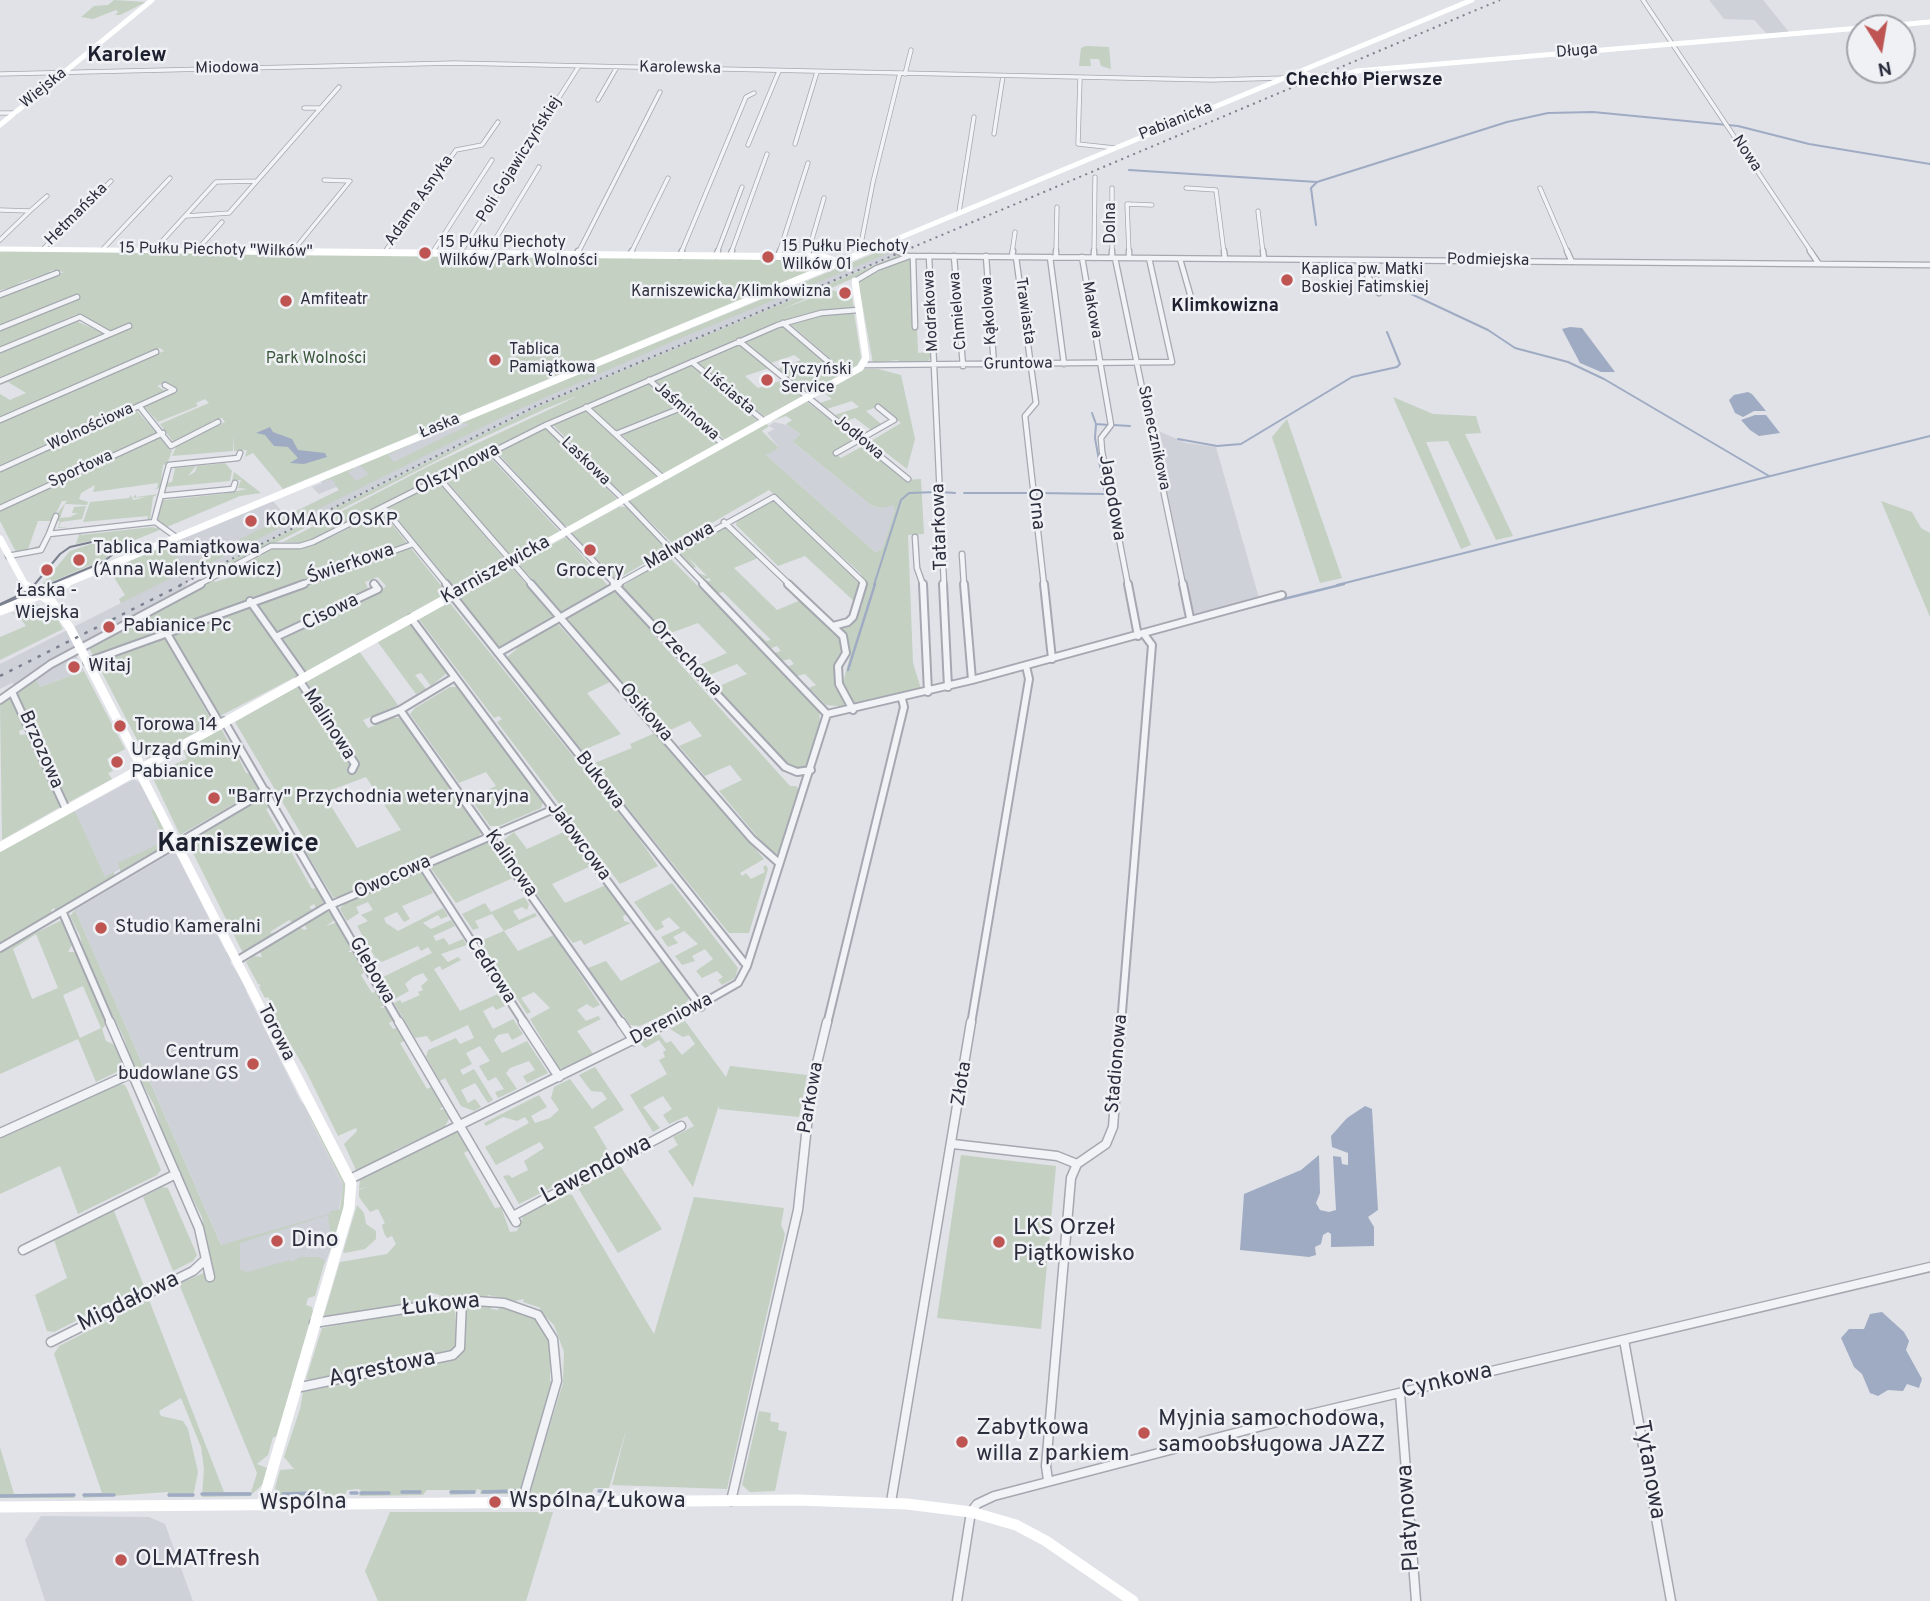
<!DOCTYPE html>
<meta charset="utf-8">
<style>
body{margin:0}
#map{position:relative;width:1930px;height:1601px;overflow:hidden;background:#e0e2e7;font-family:Overpass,sans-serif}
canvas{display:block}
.north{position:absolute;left:1846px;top:14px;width:70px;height:70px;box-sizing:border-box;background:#eff1f5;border:2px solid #a1a3ab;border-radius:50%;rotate:169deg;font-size:19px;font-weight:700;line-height:28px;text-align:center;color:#2b2e3d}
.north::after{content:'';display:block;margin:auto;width:24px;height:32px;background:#be5553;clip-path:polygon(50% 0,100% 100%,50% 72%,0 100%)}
</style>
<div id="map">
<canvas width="1930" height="1601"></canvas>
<div class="north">N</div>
</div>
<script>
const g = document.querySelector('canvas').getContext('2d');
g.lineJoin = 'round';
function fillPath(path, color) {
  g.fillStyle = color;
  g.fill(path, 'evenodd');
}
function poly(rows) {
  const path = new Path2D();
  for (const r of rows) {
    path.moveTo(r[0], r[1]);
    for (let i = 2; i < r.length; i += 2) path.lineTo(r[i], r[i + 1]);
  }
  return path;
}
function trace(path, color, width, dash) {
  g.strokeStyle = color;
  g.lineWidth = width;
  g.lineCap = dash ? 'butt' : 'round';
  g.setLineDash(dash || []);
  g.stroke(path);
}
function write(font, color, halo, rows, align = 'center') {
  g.font = font + ' Overpass,sans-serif';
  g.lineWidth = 5;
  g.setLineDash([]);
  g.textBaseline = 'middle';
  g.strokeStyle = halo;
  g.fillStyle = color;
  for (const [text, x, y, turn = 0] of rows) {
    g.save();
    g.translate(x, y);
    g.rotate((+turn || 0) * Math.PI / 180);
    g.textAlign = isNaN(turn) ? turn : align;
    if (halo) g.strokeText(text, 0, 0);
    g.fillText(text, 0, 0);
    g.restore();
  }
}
fillPath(poly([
 [1709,0,1763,0,1789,32,1767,34,1754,20,1724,19],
 [901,248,906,251,597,383,433,459,187,582,185,589,17,686,12,683,0,689,0,664,121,603,119,599,183,567,169,543,272,500,286,516,339,490,336,487,319,494,312,487,322,483,319,480,322,479,326,481,355,469,352,466,358,464,393,462,387,455,424,436,424,439],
 [774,422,787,425,800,434,794,443,872,506,882,508,893,504,895,510,882,550,875,552,765,454,779,448,767,433,774,429,769,426],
 [1154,429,1186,443,1216,447,1259,598,1192,616],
 [76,655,84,671,40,687,35,678],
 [134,779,142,784,151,799,153,810,151,812,166,841,105,878,75,811],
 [175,851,226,952,229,951,233,960,230,962,249,991,246,991,300,1100,314,1117,309,1117,343,1185,333,1245,324,1265,237,1281,75,910],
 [41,1516,149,1517,165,1524,193,1601,45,1601,25,1540]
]), '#cfd1d9');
fillPath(poly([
 [114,0,146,2,120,15,115,15,118,12,116,10,93,19,81,17,94,6,108,5],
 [1086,46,1109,47,1111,69,1101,66,1099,59,1090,59,1091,66,1079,66,1081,48],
 [885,249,892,252,676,340,515,411,198,569,178,578,175,576,121,603,119,599,125,595,110,571,130,561,178,539,182,541,171,546,184,567,339,490,332,479,325,481,322,479,352,466,355,469,348,472,356,481,369,474,358,464,418,441,388,455,394,462,469,425,465,423,423,438],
 [0,250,825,258,831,262,283,489,253,453,245,457,247,450,234,451,234,434,233,451,172,456,177,445,225,422,222,418,211,421,214,425,174,443,160,424,209,403,205,399,196,403,198,406,158,422,143,405,178,389,166,382,157,386,167,392,0,467,0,423,164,351,160,348,0,417,0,394,10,400,26,393,8,382,0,385,0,382,132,327,128,324,109,332,77,314,0,348,0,330,81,297,77,295,0,327,0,298,64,272,52,270,49,272,51,273,23,281,10,290,13,287,0,290],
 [898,255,898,259,780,310,832,290,852,297,854,309,780,322,540,425,306,543,283,542,429,466,580,395,547,408,471,443,234,564,231,562,215,568,546,403],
 [902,260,910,259,913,266,913,328,917,328,918,353,932,352,929,360,923,364,900,365,898,360,873,363,858,281],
 [854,312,861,358,857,366,846,372,789,323,824,314],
 [76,321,106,334,0,379,0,352],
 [782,325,787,328,839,376,809,393,778,369,801,360,794,355,771,363,744,341],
 [738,344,769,368,745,376,758,388,783,380,803,396,765,417,697,362],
 [691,364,694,366,758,421,725,440,714,429,709,430,654,380],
 [863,369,878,369,901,375,915,439,907,469,871,441,901,423,891,415,879,406,866,411,881,424,871,430,855,418,843,422,835,415,859,407,852,401,827,409,820,403,832,399,823,392],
 [649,383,678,407,616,432,590,408],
 [1393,397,1433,414,1476,416,1481,433,1465,434,1513,536,1496,540,1448,441,1426,442,1471,545,1461,549],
 [806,401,855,439,834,452,841,458,863,446,904,480,921,479,924,534,908,535,913,663,921,689,855,705,843,683,851,652,847,652,846,635,841,627,852,621,861,608,866,584,860,573,769,490,677,543,671,542,629,501,766,424,769,426,762,431,779,448,766,455,875,552,882,550,895,510,893,505,882,508,872,506,793,442,800,434,786,424,792,420,786,416,772,421],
 [136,410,157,433,0,506,0,471],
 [586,410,620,439,659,477,626,495,620,492,552,424],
 [681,411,718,444,663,475,621,434],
 [1287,419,1342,578,1320,583,1272,437],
 [544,428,548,430,618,500,569,527,562,524,497,452],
 [160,436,172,451,167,464,163,465,160,488,152,490,157,488,158,483,93,492,95,485,81,493,79,499,88,502,87,505,65,504,60,518,70,517,78,513,72,513,74,507,86,506,82,519,61,522,59,527,68,527,58,528,60,521,55,521,55,516,67,501,62,501,52,521,38,521,28,549,43,544,42,548,16,552,0,521,0,511],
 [489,456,560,532,512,558,445,479],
 [225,463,232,471,230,481,166,487,167,483,172,482,175,468,196,466,188,476,195,472,197,466],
 [234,472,261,493,240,496,167,527,157,520,164,497,164,500,222,494,247,489,238,488,241,480,232,481],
 [436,483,440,483,506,561,456,588,452,588,389,508],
 [136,494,136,497,158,494,153,497,150,520,147,521,148,516,83,522,90,502,129,498,131,495,133,500,147,497,133,498],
 [769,501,776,501,857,575,862,586,856,603,805,556,778,566,736,525,737,520],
 [1881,501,1912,512,1921,528,1930,533,1930,617],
 [619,507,626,507,667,550,614,581,591,555,594,553,588,546,584,547,571,533],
 [382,512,407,543,347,564,349,568,410,547,447,593,305,672,282,640,384,588,386,586,378,577,365,582,369,591,311,620,274,633,253,602,329,576,346,565,94,657,89,648,213,579,215,582,231,577,228,571,272,547,298,548,329,538],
 [152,527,162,529,115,548,109,542,97,539,76,544,80,532,81,535],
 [721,529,728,529,758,558,734,568,777,610,801,600,839,634,843,647,837,667,847,707,826,705,809,688,816,685,805,674,797,676,787,667,794,664,790,659,782,661,774,653,781,651,777,646,769,649,756,636,760,635,766,641,771,640,723,592,715,594,705,583,711,580,709,578,702,581,694,572,707,576,688,557,696,567,691,569,677,554],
 [566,537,608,586,561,612,517,563],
 [97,542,111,548,107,558,40,587,70,551],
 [669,557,819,708,820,724,809,763,805,768,791,768,784,762,717,687,747,674,737,664,707,676,697,666,727,653,698,623,668,634,621,587],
 [511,566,553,616,500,648,457,596],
 [613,591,655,633,653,634,790,786,796,786,800,792,780,854,771,853,719,791,742,780,730,765,705,776,679,746,702,736,690,721,666,732,570,626,573,625,567,617],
 [449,602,638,837,658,866,620,884,497,722,502,719,499,716,494,718,418,618],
 [36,604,53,611,63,629,0,660,0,637,26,626,17,614,11,614],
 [250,604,299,675,220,716,172,634],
 [557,623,610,682,587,693,621,734,581,751,506,658,517,649,514,646],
 [406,625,411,625,447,673,431,686,421,673,415,675,426,689,416,694,377,641],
 [164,637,213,723,147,759,96,661],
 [359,651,398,705,363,720,368,728,393,718,402,718,481,833,478,838,340,898,333,897,301,844,306,842,235,722,299,685,359,767,304,682],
 [366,777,401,830,357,848,323,793],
 [84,671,125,749,107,759,113,771,108,773,112,779,67,803,34,730,38,723,30,726,17,697,19,690,35,678,40,687],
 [450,687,457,687,543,802,541,808,499,826,490,826,470,798,496,786,486,772,459,783,410,714,415,708],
 [10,696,27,727,19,731,20,735,29,734,62,806,2,840,0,702],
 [217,730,222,730,230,745,232,744,246,773,253,775,260,789,180,835,151,774,187,759,183,749],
 [655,733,764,859,740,873,742,876,746,873,751,879,765,872,763,867,766,865,768,869,749,933,729,933,592,764,632,748,630,744],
 [265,798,271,807,266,809,282,837,288,835,291,841,286,843,312,889,318,887,325,900,317,909,314,904,309,907,314,911,294,924,289,920,270,932,275,936,243,953,191,849,184,842,231,813,236,814,235,811,255,799],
 [151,804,154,805,171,842,121,874,118,863,165,841,151,811,153,810],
 [75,811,105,877,114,872,114,876,57,913,54,908,51,910,53,916,0,945,0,852],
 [566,831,591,866,552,884,565,903,606,885,627,914,623,916,624,921,631,923,584,945,581,940,573,943,562,930,501,842,514,832,527,849],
 [481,843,489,843,513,878,456,903,430,867],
 [414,871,423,872,433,893,402,906,410,919,404,922,397,912,384,918,386,923,398,931,443,908,448,916,441,919,438,915,423,923,431,929,451,920,455,926,433,936,436,941,444,938,449,945,463,939,467,945,441,954,448,962,458,957,461,960,442,970,440,966,434,969,460,1011,498,994,505,1006,496,1010,493,1006,483,1011,493,1029,513,1019,523,1034,512,1040,508,1033,498,1035,494,1040,502,1053,527,1041,548,1073,527,1083,523,1076,535,1070,529,1061,510,1068,506,1073,517,1089,498,1098,495,1092,504,1089,496,1077,488,1081,479,1066,490,1061,480,1046,466,1053,472,1064,460,1070,463,1075,474,1069,493,1100,488,1103,475,1083,461,1090,468,1103,475,1099,481,1107,474,1111,461,1106,445,1078,440,1081,426,1057,428,1050,456,1038,460,1044,474,1038,468,1025,431,1042,427,1036,415,1038,394,1003,400,1000,402,1003,420,995,418,992,423,990,421,986,428,980,423,973,413,977,405,984,409,991,393,1000,381,978,432,953,428,947,421,951,418,946,382,962,376,959,357,926,368,921,361,915,373,910,368,902,356,907,359,913,347,921,340,909,345,902],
 [672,883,738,968,735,978,722,985,718,980,723,977,717,971,702,978,696,971,713,959,705,949,692,956,695,961,682,965,675,956,698,944,684,931,673,937,678,943,668,947,661,937,680,928,669,917,661,922,664,927,656,931,634,902],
 [524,897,529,904,527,910,522,907,513,911,519,920,535,913,537,916,504,931,518,951,554,935,600,1005,593,1008,587,1004,577,1010,586,1021,598,1016,601,1019,577,1031,594,1055,566,1069,559,1068,530,1019,550,1008,534,992,521,998,531,1012,527,1014,480,941,504,931,492,914,475,921,479,928,473,930,462,914,485,903,491,912],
 [75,910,221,1245,329,1214,332,1217,329,1212,340,1209,343,1184,309,1116,314,1117,345,1182,345,1202,333,1245,328,1249,331,1238,328,1215,240,1243,240,1269,247,1272,290,1260,291,1262,300,1257,319,1257,325,1261,315,1296,308,1298,306,1305,312,1307,313,1312,277,1437,273,1437,268,1455,257,1464,267,1468,263,1484,250,1496,202,1497,204,1469,201,1447,181,1398,159,1411,161,1416,183,1421,188,1429,198,1472,193,1497,168,1497,168,1492,83,1498,85,1494,102,1493,54,1354,59,1346,149,1300,224,1492,251,1492,257,1473,179,1284,210,1270,202,1217,169,1154,154,1105,133,1067,124,1038,86,961,80,936,70,916],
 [322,912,332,912,336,919,326,926,338,922,353,947,348,952,355,952,366,971,361,975,372,993,378,991,385,1004,380,1008,387,1007,395,1020,389,1023,393,1029,399,1027,406,1040,400,1043,427,1089,433,1086,444,1105,439,1110,446,1109,450,1117,444,1128,395,1150,395,1152,360,1170,356,1170,344,1144,357,1131,356,1128,338,1136,306,1071,273,1014,276,1012,268,997,265,998,259,987,261,985,258,984,246,962,254,956,262,957,260,952,299,927,304,930,307,929,304,923],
 [62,920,73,943,68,952,77,952,107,1023,102,1029,106,1041,117,1046,125,1068,96,1082,78,1039,0,1074,0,950],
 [36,934,58,988,32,999,13,949],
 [83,986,101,1028,80,1038,63,995],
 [663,960,690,997,685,1004,640,1026,630,1025,588,968,606,961,621,981],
 [685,1021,726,1077,730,1066,807,1075,799,1117,719,1109,719,1105,693,1187,668,1151,678,1145,673,1137,694,1126,687,1116,669,1124,663,1115,672,1109,663,1096,643,1107,660,1128,653,1132,630,1095,667,1074,659,1060,665,1057,663,1052,666,1050,659,1040,645,1048,640,1043,659,1034,666,1043,671,1041,682,1055,695,1044,689,1035,683,1037,670,1029],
 [595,1067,624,1110,594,1127,612,1157,519,1204,503,1176,509,1175,512,1178,528,1170,524,1161,544,1148,540,1142,496,1165,485,1147,529,1123,525,1117,517,1121,503,1117,486,1126,484,1123,539,1095,547,1107,531,1116,535,1123,550,1118,559,1110,551,1098,554,1087,570,1079,592,1109,607,1099,602,1092,591,1091,579,1075],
 [119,1084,125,1085,128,1091,161,1170,157,1175,78,1214,60,1166,0,1194,0,1139],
 [450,1133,460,1133,469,1150,464,1153,495,1208,501,1207,510,1232,517,1231,525,1212,564,1193,572,1195,654,1334,694,1197,784,1208,781,1225,785,1234,727,1489,612,1485,627,1427,609,1488,594,1488,592,1493,567,1492,568,1489,562,1488,560,1494,529,1494,563,1383,564,1352,554,1325,539,1310,541,1308,523,1302,524,1299,515,1301,488,1295,487,1298,448,1298,433,1293,432,1299,327,1318,324,1315,340,1262,387,1254,396,1244,392,1236,387,1238,384,1233,382,1225,385,1223,378,1209,370,1212,359,1197,359,1190,366,1187,359,1189,360,1179],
 [961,1155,1056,1166,1041,1329,937,1318],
 [620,1166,662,1229,618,1253,578,1188],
 [162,1187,168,1188,197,1255,193,1261,173,1271,143,1197],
 [357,1205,364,1213,366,1224,376,1231,376,1239,365,1249,345,1253,343,1252],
 [114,1211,144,1286,54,1332,47,1331,35,1295,67,1278,54,1240],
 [455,1304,456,1346,452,1352,314,1381,306,1379,322,1328],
 [469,1304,492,1305,491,1309,498,1310,500,1306,521,1310,537,1319,550,1342,550,1381,553,1382,519,1494,480,1494,481,1490,477,1489,475,1494,450,1495,451,1490,427,1490,423,1495,359,1496,361,1490,358,1489,347,1490,345,1495,324,1496,325,1491,319,1491,318,1496,279,1496,275,1488,280,1470,294,1469,284,1457,300,1409,303,1392,455,1360,465,1348,465,1306],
 [759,1411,771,1413,770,1421,779,1423,778,1430,787,1432,775,1491,750,1492,742,1485],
 [0,1447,14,1494,75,1494,74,1498,0,1498],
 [390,1512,553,1512,526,1601,378,1601,365,1571]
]), '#c3d0c2');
fillPath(poly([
 [1570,327,1582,328,1615,372,1601,372,1580,363,1562,329],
 [1748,392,1752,394,1766,411,1754,411,1743,417,1735,413,1729,400,1734,395],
 [1755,415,1766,415,1780,433,1759,436,1750,430,1741,420],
 [270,427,273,432,292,439,298,450,325,453,327,457,304,464,290,463,298,458,288,447,274,446,265,435,256,433],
 [1365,1106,1372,1109,1378,1210,1368,1217,1374,1227,1374,1246,1331,1247,1331,1234,1328,1232,1323,1235,1321,1244,1315,1247,1316,1255,1309,1257,1240,1250,1244,1194,1301,1170,1319,1155,1320,1193,1316,1203,1320,1210,1329,1212,1336,1210,1333,1156,1341,1157,1342,1164,1348,1165,1348,1153,1332,1147,1331,1136,1347,1118],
 [1882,1312,1904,1332,1909,1341,1906,1350,1922,1379,1919,1388,1907,1384,1903,1391,1888,1390,1878,1396,1870,1393,1862,1374,1854,1367,1841,1338,1849,1329,1864,1329,1870,1314]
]), '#9fabc3');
trace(poly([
 [1129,170,1317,182,1507,122,1548,113,1593,112,1738,126,1809,144,1930,164],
 [1316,225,1311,188,1317,182],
 [1375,277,1488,330,1515,348,1568,362,1604,379,1769,476],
 [1092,413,1096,424,1109,425],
 [1113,425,1130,426],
 [1178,439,1217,446,1241,444,1352,377,1397,367,1400,364,1387,332],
 [941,492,955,493],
 [964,493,1027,493],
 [1037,493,1105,494,1095,438,1096,424],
 [874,585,901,500,909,493,937,492],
 [1337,585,1930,436]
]), '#9fabc3', 2);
trace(poly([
 [1231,612,1344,584],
 [848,670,875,584]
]), '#9fabc3', 2.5);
trace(poly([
 [599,1491,608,1491],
 [402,1492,420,1492],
 [451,1492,474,1492],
 [483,1492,517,1491],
 [351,1493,357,1493],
 [361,1493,389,1493],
 [202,1494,250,1494],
 [283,1494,315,1493],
 [84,1495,114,1495],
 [169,1495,193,1495],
 [0,1496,74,1495]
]), '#9fabc3', 3.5);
const streetFar3 = poly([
 [1643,0,1812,253],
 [0,74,455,63,1211,80,1284,78],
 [905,74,911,50],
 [1080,78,1078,144,1115,148],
 [598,100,617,67],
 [304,108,321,108],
 [0,113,15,113],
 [994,134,1003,76],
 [795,144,817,72],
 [748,145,779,71],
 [1112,188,1112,253],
 [1186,188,1216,190,1224,253],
 [1540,188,1568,253],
 [0,210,30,211,0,240],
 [30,211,47,196],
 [1258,211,1263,253],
 [959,212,974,117],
 [186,216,229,213,339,87],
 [881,245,901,253],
 [43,249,111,181],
 [102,250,170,178],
 [154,250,216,182,257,181],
 [197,250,222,222],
 [293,251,350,181,324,180],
 [863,252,860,249,873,182,900,73],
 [384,253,456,150,482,145,498,122],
 [432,253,492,160],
 [460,253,579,66],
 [487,253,539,167],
 [578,253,660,92],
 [631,253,668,178],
 [681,253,746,97,754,93],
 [717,253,742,187],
 [731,253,767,154],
 [779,253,808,163],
 [808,253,824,198],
 [1012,253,1015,232],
 [1056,253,1057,207],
 [1094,253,1095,177],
 [1129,253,1127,204,1152,205]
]);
const streetFar2 = poly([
 [896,251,908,256,1930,265],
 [1112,251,1112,258],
 [1129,251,1129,258],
 [1224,251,1225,259],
 [1263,251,1264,259],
 [1567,251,1572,262],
 [1810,251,1819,264],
 [486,254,488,251],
 [577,254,578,251],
 [630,255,632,251],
 [680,256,682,251],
 [716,256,718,251],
 [730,256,732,251],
 [913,256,915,327],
 [929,256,944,585],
 [954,256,963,366],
 [986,256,994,365],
 [778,257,780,251],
 [807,257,809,251],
 [1012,257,1013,251],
 [1016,257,1036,403,1025,416,1044,585],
 [1050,257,1064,364],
 [1056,257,1056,251],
 [1082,257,1111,425,1101,438,1102,451,1128,585],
 [1094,258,1094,251],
 [1115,258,1183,585],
 [1180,259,1194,308],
 [1357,260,1379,293],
 [855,281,877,268,907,257],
 [0,295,57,273],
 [783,323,845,376],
 [0,328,77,297],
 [739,341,908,479],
 [0,350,80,317,110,334],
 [692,362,764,421],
 [864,365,1172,362,1149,258],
 [649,380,723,444],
 [0,381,129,326],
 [140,407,171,446,218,422],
 [586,407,663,478],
 [0,420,156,352],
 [546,425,624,500,705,585],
 [616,434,681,408],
 [492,453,616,585],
 [836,453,894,420,878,407],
 [0,469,174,390,165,385],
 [440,479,532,585],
 [161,496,233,489,235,483],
 [0,508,163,433],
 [384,508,447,585],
 [56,516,49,534,155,522],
 [724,522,790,585],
 [176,537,154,521,169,465,238,458,240,453],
 [915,537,917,568,923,585],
 [962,554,964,585],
 [8,556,41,550,49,534],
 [374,583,376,585],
 [198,585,271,546,300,546,313,542,546,425,778,325,821,313,858,310],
 [299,585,413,544],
 [616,585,774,497,863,582,862,585]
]);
const streetFar1 = poly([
 [446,584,454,594],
 [531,584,752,839,779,863],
 [614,584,785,767,797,772,811,770],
 [703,584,827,714],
 [788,584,843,636,846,653,838,666,839,684,853,710],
 [923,584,928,692],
 [943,584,948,687],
 [964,584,972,680],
 [1044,584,1052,659],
 [1128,584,1138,636],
 [1183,584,1190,618],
 [452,595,747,966],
 [250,601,304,677],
 [411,618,701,1007],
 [833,626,848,622,853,617,863,584],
 [166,632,220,724],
 [276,637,378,589,374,584],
 [498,653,619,584],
 [87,662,304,584],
 [299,680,355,764,352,770],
 [12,692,66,809],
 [0,700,51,664,201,584],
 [400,710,622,1024],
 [827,714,972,680,1282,595],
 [375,720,400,710,455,677],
 [224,721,400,1024],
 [422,865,525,1024],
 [63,913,111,1024],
 [0,948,266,791],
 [238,960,326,907,554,809],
 [666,1024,738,983,747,966,827,714],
 [827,1024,904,707,902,699],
 [971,1024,1029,679,1026,666],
 [1121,1024,1152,645,1143,633]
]);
const street = poly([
 [110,1022,199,1228,210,1277],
 [399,1022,516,1222],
 [523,1022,559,1077],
 [621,1022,634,1041],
 [0,1133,130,1074],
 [953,1144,1057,1156,1077,1164],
 [350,1179,669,1022],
 [513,1216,681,1126],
 [23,1250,176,1174],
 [314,1323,462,1300,504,1303,538,1315,553,1339,557,1381,522,1502],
 [1624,1340,1671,1601],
 [51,1342,193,1271,205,1260],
 [296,1388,453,1355,460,1348,462,1300],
 [1400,1393,1416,1601],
 [1048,1480,1046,1466,1071,1178,1077,1164,1106,1144,1113,1127,1121,1022],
 [731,1501,798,1210,811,1088,827,1022],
 [891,1502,971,1022],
 [957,1601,971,1512,977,1504,994,1496,1281,1421,1930,1267]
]);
trace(streetFar3, '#a6a8b1', 5);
trace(streetFar2, '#a6a8b1', 7);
trace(streetFar1, '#a6a8b1', 10);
trace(street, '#a6a8b1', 11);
trace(streetFar3, '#f2f3f6', 3.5);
trace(streetFar2, '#f2f3f6', 4.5);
trace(streetFar1, '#f2f3f6', 6);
trace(street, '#f2f3f6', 8);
trace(poly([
 [1863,28,1930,22],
 [1297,72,1326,80,1357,71,1860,28],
 [0,125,152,0],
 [0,249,408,253],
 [863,253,1472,0]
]), '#fff', 5);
trace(poly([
 [227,251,824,257,838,262],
 [0,539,25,585],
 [62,585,867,251],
 [470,585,860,368,866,358,855,281]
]), '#fff', 7);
trace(poly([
 [23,584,52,602,70,628,138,760,140,773,269,1024],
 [0,611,66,584],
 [0,847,473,584]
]), '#fff', 9);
trace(poly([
 [262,1505,349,1208,351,1183,268,1022],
 [0,1507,798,1500,907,1504,971,1512,1016,1525,1046,1541,1133,1601]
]), '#fff', 11);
trace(poly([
 [0,604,30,590,60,554,70,547,96,541,113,547,112,555,103,562,0,605]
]), '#7b808f', 2);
trace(poly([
 [180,585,538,405,1500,0]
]), '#7b808f', 2, [2, 4.5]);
trace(poly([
 [0,676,183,584]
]), '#7b808f', 2.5, [3.5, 7]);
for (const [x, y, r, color] of [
 [425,253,7,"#be5553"],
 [768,257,7,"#be5553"],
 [1287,280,7,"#be5553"],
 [845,293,7,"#be5553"],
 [286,301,7,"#be5553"],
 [495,360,7,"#be5553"],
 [767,380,7,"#be5553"],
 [251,521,7,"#be5553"],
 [590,550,7,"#be5553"],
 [79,560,7,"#be5553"],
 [47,570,7,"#be5553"],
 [109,627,7,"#be5553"],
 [74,667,7,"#be5553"],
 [120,726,7,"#be5553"],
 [117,762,7,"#be5553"],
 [214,798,7,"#be5553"],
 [101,928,7,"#be5553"],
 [253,1064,7,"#be5553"],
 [277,1241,7,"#be5553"],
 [999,1242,7,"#be5553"],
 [1144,1433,7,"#be5553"],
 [962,1442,7,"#be5553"],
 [495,1502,7,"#be5553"],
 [121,1560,7,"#be5553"]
]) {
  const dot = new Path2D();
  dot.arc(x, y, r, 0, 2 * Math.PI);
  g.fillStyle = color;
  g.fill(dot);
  trace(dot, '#eff1f5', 2.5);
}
write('16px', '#2b2e3d', '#eff1f5', [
 ["Długa",1577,52,-5],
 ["Miodowa",227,69,-1],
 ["Karolewska",680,69,1],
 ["Wiejska",44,89,-39],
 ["Pabianicka",1176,122,-22],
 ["Nowa",1746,154,56],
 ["Poli Gojawiczyńskiej",520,160,-58],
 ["Adama Asnyka",420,201,-55],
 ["Hetmańska",77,215,-45],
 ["Dolna",1112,223,-90],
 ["15 Pułku Piechoty \"Wilków\"",216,251,1],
 ["Podmiejska",1488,261,1],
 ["Makowa",1091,310,80],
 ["Modrakowa",932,311,-93],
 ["Chmielowa",959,311,-95],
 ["Kąkolowa",990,311,-94],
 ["Trawiasta",1024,311,82],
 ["Gruntowa",1018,365,-1],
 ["Liściasta",728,392,40],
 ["Jaśminowa",686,412,41],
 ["Łaska",440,427,-22],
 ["Wolnościowa",91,428,-25],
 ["Jodłowa",858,438,40],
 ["Słonecznikowa",1153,438,78],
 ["Laskowa",585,462,44],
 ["Sportowa",81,470,-25]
]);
write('16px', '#2b2e3d', '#eff1f5', [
 ["15 Pułku Piechoty",439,244],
 ["Wilków/Park Wolności",439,262],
 ["15 Pułku Piechoty",782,248],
 ["Wilków 01",782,266],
 ["Kaplica pw. Matki",1301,271],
 ["Boskiej Fatimskiej",1301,289],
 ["Karniszewicka/Klimkowizna",831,293,"right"],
 ["Amfiteatr",300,301],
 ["Tablica",509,351],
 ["Pamiątkowa",509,369],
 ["Tyczyński",781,371],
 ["Service",781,389]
], 'left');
write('16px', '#3a573a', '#eff1f5', [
 ["Park Wolności",316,360]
]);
write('bold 18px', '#1d202e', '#eff1f5', [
 ["Klimkowizna",1225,307]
]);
write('bold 19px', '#1d202e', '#eff1f5', [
 ["Chechło Pierwsze",1364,81]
]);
write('19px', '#2b2e3d', '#eff1f5', [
 ["Olszynowa",458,470,-27],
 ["Jagodowa",1111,498,80],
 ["Orna",1035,509,83],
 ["Tatarkowa",941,527,-92],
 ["Malwowa",680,547,-30],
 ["Świerkowa",351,565,-19],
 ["Karniszewicka",496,571,-29],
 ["Cisowa",331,613,-26],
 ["Orzechowa",685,659,47],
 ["Osikowa",645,713,49],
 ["Malinowa",328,725,57],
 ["Brzozowa",40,750,66],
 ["Bukowa",599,781,52],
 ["Jałowcowa",578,842,53],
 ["Kalinowa",510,864,55],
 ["Owocowa",393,878,-24],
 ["Glebowa",371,971,60],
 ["Cedrowa",490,971,57],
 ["Dereniowa",672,1020,-28],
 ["Torowa",275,1033,63],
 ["Stadionowa",1118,1064,-85],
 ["Złota",963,1084,-81],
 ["Parkowa",812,1098,-80]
]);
write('19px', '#2b2e3d', '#eff1f5', [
 ["KOMAKO OSKP",265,521],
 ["Tablica Pamiątkowa",93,549],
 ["(Anna Walentynowicz)",93,571],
 ["Grocery",590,572,"center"],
 ["Łaska -",47,592,"center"],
 ["Wiejska",47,614,"center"],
 ["Pabianice Pc",123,627],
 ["Witaj",88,667],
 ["Torowa 14",134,726],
 ["Urząd Gminy",131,751],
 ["Pabianice",131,773],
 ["\"Barry\" Przychodnia weterynaryjna",228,798],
 ["Studio Kameralni",115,928],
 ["Centrum",239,1053,"right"],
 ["budowlane GS",239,1075,"right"]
], 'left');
write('bold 21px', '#1d202e', '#eff1f5', [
 ["Karolew",127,57]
]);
write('23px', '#2b2e3d', '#eff1f5', [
 ["Lawendowa",597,1171,-28],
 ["Migdałowa",129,1303,-26],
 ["Łukowa",441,1306,-6],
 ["Agrestowa",382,1370,-12],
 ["Cynkowa",1447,1382,-13],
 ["Tytanowa",1648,1470,80],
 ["Wspólna",303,1504,-1],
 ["Platynowa",1410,1518,-94]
]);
write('23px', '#2b2e3d', '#eff1f5', [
 ["LKS Orzeł",1013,1229],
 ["Piątkowisko",1013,1255],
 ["Dino",291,1241],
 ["Myjnia samochodowa,",1158,1420],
 ["samoobsługowa JAZZ",1158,1446],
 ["Zabytkowa",976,1429],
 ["willa z parkiem",976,1455],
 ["Wspólna/Łukowa",509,1502],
 ["OLMATfresh",135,1560]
], 'left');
write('bold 26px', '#1d202e', '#eff1f5', [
 ["Karniszewice",238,846]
]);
</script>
